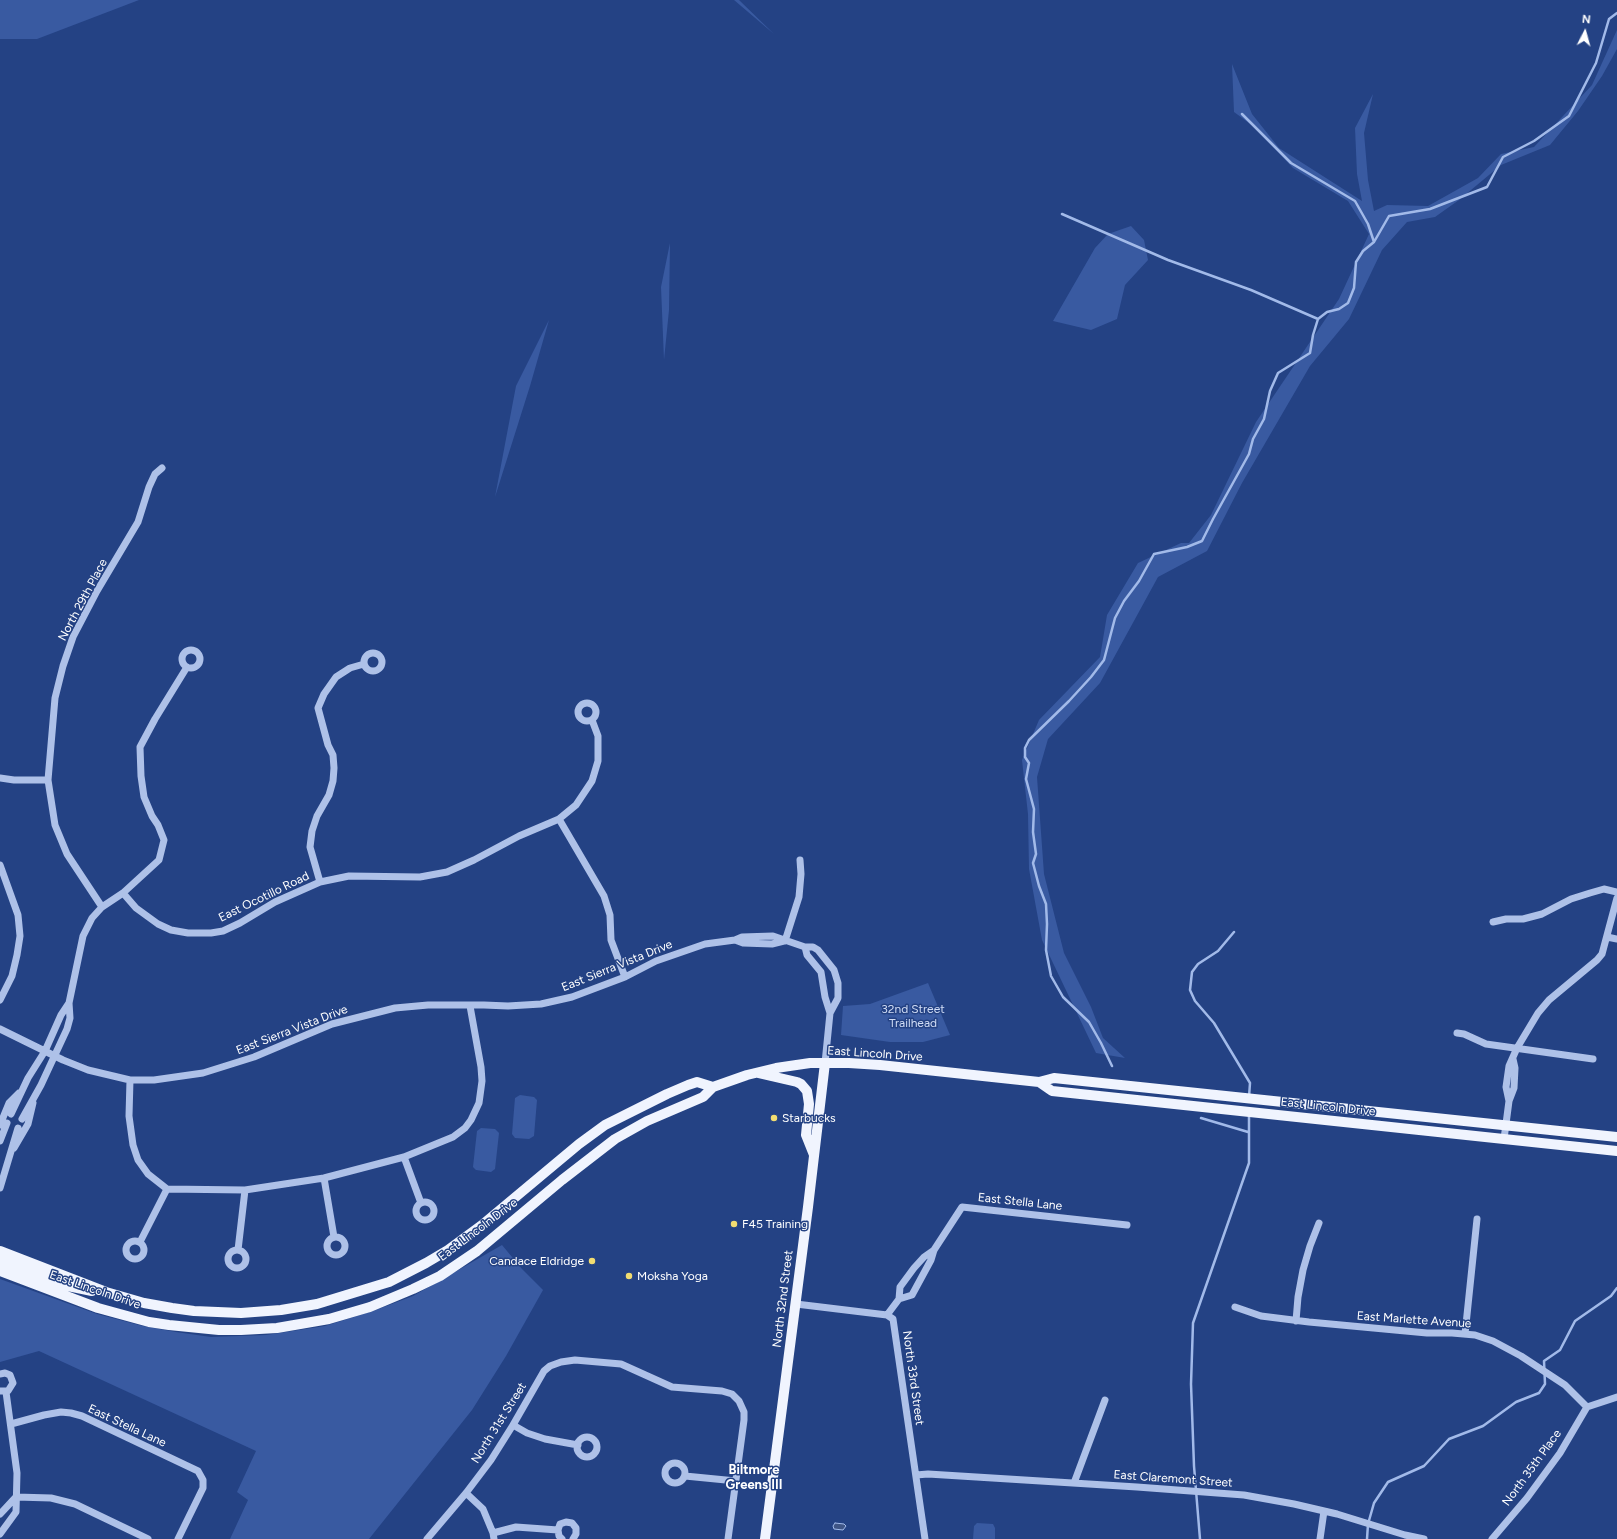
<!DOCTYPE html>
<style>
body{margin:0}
#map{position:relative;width:1617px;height:1539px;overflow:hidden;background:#244284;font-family:Figtree,sans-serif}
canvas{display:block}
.north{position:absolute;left:1565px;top:12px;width:40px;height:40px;-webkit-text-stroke:3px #244284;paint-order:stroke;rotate:6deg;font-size:11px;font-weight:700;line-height:16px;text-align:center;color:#fff}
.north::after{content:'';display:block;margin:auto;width:14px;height:18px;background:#fff;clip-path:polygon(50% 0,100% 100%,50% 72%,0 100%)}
</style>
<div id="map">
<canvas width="1617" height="1539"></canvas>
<div class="north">N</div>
</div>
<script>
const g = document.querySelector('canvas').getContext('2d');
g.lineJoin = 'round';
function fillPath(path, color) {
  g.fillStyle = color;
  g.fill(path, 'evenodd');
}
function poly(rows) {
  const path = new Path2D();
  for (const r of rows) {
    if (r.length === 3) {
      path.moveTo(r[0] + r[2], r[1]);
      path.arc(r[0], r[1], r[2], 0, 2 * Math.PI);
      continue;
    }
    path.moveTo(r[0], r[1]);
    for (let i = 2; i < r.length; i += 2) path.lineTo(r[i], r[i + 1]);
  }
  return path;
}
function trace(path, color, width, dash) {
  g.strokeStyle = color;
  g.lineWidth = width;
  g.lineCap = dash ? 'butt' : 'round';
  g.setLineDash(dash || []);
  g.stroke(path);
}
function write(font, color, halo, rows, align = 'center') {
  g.font = font + ' Figtree,sans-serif';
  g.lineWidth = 3;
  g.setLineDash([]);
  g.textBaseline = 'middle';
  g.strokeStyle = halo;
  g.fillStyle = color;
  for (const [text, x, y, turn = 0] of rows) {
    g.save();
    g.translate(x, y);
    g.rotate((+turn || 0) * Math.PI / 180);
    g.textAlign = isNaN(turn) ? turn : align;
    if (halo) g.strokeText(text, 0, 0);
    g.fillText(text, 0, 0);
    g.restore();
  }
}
fillPath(poly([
 [0,0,139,0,37,39,0,39],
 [734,0,739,0,774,34],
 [1617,30,1617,49,1602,76,1578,111,1550,145,1501,165,1459,200,1435,217,1407,222,1382,250,1349,319,1310,366,1242,483,1207,551,1158,577,1100,683,1048,739,1037,777,1044,874,1064,953,1091,1007,1103,1038,1125,1058,1096,1053,1042,940,1029,869,1028,814,1022,760,1039,720,1100,657,1107,615,1138,563,1181,543,1189,543,1211,515,1256,422,1339,299,1369,234,1348,201,1293,168,1253,126,1234,112,1232,64,1252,114,1279,148,1362,201,1357,174,1355,128,1373,94,1364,133,1368,180,1374,211,1387,205,1428,206,1478,178,1501,154,1534,147,1592,85],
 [1131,226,1144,240,1148,260,1125,285,1117,319,1091,330,1053,321,1095,248,1108,234],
 [670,243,669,310,664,360,661,287],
 [549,320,530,386,495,497,516,386],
 [928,983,950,1035,923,1042,890,1042,841,1035,843,1006,870,1004],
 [520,1095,534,1097,537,1100,534,1136,529,1139,515,1138,512,1134,515,1098],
 [481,1128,495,1129,499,1133,495,1169,491,1172,476,1170,473,1167,477,1131],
 [502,1245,522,1269,543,1290,506,1356,472,1410,369,1539,230,1539,248,1500,237,1492,256,1451,39,1351,0,1362,0,1279,97,1314,143,1326,176,1332,211,1337,266,1335,325,1326,373,1311,413,1296],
 [977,1523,993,1524,995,1528,995,1539,973,1539,974,1526]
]), '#395aa1');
const water = poly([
 [835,1523,844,1524,846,1526,843,1530,834,1529,833,1526,835,1523]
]);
fillPath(water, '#3f5585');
trace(water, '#a2bae9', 1);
trace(poly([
 [1062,214,1168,260,1251,290,1318,319],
 [1374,242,1389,216,1430,209,1487,187,1503,157,1534,141,1569,116,1596,63,1609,19,1617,13],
 [1234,932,1218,951,1198,964,1192,972,1190,990,1195,1001,1214,1023,1250,1083,1249,1097],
 [1112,1066,1101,1043,1089,1022,1063,997,1051,976,1046,950,1047,924,1046,904,1039,886,1033,863,1036,854,1033,832,1034,809,1026,779,1029,763,1025,757,1025,748,1029,740,1069,701,1091,677,1104,660,1115,618,1124,601,1139,581,1154,554,1187,547,1202,541,1213,519,1249,454,1253,439,1264,419,1270,391,1278,373,1310,353,1313,335,1318,319,1327,312,1339,309,1348,303,1354,288,1356,262,1363,251,1374,242,1368,224,1355,201,1291,163,1242,114],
 [1201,1118,1248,1132],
 [1200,1539,1194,1466,1191,1384,1193,1323,1249,1163,1249,1114],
 [1367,1539,1368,1524,1374,1503,1388,1482,1424,1466,1449,1439,1483,1426,1516,1402,1539,1393,1545,1384,1544,1361,1560,1350,1575,1321,1611,1296,1617,1288]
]), '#a2bae9', 2.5);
trace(poly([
 [191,659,9],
 [373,662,9],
 [587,712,9],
 [0,778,14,780,48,780],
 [559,819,604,896,610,915,611,940,625,977],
 [0,865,18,915,20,936,17,955,12,976,0,1000],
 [320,882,310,847,312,831,317,816,329,795,333,781,334,768,333,755,328,745,318,708,324,694,336,677,350,668,364,664],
 [123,893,136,908,158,924,171,930,188,933,211,933,223,931,240,923,275,902,320,882,349,876,420,877,447,872,474,860,519,836,559,819,576,805,592,781,598,761,598,736,592,720],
 [102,907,67,854,55,825,48,780,55,698,63,666,73,637,97,591,138,522,149,487,155,474,162,468],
 [1493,922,1506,919,1523,919,1542,914,1571,899,1590,893,1604,889,1617,892],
 [1607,937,1617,939],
 [735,940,743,943,772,944,784,941],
 [785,941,799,897,801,874,800,860],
 [805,947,807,955,821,972,825,997,830,1013,825,1063],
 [0,1029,63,1060,88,1070,130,1080,154,1080,203,1073,254,1057,332,1024,395,1008,428,1005,484,1005,508,1006,541,1004,572,997,625,977,656,961,705,944,735,940,742,937,773,936,805,947,813,947,818,950,834,970,838,983,838,998,830,1013],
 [1457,1033,1464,1034,1486,1044,1593,1059],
 [130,1080,129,1116,133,1145,138,1160,148,1174,167,1189,245,1190,324,1178,404,1157,453,1137,465,1128,471,1120,479,1103,482,1081,481,1067,470,1006],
 [1509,1101,1506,1087,1509,1066,1517,1048,1538,1013,1549,1000,1597,960,1602,954,1617,898],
 [11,1114,28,1078,45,1051,61,1015,69,1003],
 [22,1119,41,1085,67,1029,70,1018,69,1003,83,936,92,918,102,907,123,893,159,860,164,840,158,825,152,816,144,797,141,776,140,747,155,719,187,667],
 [0,1125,9,1103,19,1093],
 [1504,1139,1509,1101,1514,1088,1515,1068,1513,1059],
 [0,1141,7,1123],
 [14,1148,28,1124,33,1103],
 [404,1157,421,1203],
 [324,1178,334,1237],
 [0,1188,18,1128],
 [425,1211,9],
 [336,1246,9],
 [135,1250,9],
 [140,1242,167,1189],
 [237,1259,9],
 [238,1250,245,1190],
 [899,1299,912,1295,931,1260,934,1250,962,1207,1127,1225],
 [796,1304,887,1315,893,1319,925,1539],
 [1235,1307,1261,1316,1309,1322,1427,1333,1452,1333,1475,1335,1493,1341,1521,1356,1565,1385,1587,1407,1617,1397],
 [887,1315,899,1299,900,1287,914,1268,924,1257,934,1250],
 [1296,1321,1298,1297,1303,1270,1310,1246,1319,1223],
 [1465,1334,1477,1219],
 [0,1374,5,1373,10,1375,13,1383,8,1391,0,1391],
 [11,1424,44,1415,61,1412,71,1413,82,1416,198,1471,203,1480,203,1488,178,1539],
 [513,1425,527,1433,545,1439,578,1445],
 [587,1447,10],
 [675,1473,10],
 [916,1475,928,1474,1137,1487,1244,1495,1294,1504,1337,1514,1405,1535,1424,1539],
 [685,1476,736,1481],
 [1074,1483,1105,1400],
 [466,1493,483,1509,493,1533,494,1539],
 [16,1497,51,1498,75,1504,148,1539],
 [0,1514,16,1497],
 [493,1533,516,1527,558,1530],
 [0,1534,16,1512,17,1473,6,1392],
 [427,1539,466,1493,491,1460,513,1425,544,1371,550,1366,561,1362,575,1360,621,1364,672,1387,722,1391,732,1394,739,1401,744,1412,744,1420,728,1539],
 [562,1539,559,1536,558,1530,560,1524,566,1522,572,1523,576,1528,576,1534,573,1539],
 [1320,1539,1324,1511],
 [1492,1539,1527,1498,1560,1453,1587,1407]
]), '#aec1e8', 7);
trace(poly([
 [758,1073,797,1082,801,1084,807,1091,809,1104,806,1135,814,1155],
 [1039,1082,1052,1091,1617,1151],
 [0,1251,106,1292,144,1303,172,1308,194,1311,241,1313,281,1310,317,1304,389,1282,426,1263,448,1250,482,1225,579,1144,605,1125,667,1094,688,1085,697,1082,713,1087],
 [0,1261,68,1286,92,1291],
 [0,1271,98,1308,149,1322,169,1325,219,1330,241,1330,277,1328,329,1319,370,1307,413,1289,440,1276,477,1251,562,1180,615,1139,647,1121,703,1097,713,1087,747,1075,776,1068,810,1063,849,1063,880,1065,1039,1082,1054,1078,1617,1137],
 [765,1539,808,1207,825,1063]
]), '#f0f4fe', 10);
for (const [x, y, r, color] of [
 [774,1118,4,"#f2dd71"],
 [734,1224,4,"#f2dd71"],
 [592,1261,4,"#f2dd71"],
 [629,1276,4,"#f2dd71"]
]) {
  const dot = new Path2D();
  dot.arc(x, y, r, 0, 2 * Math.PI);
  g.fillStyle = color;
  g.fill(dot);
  trace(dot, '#244284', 1.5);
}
write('12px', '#fff', '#244284', [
 ["North 29th Place",83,600,-62],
 ["East Ocotillo Road",264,897,-26],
 ["East Sierra Vista Drive",617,966,-22],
 ["East Sierra Vista Drive",292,1030,-21],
 ["East Lincoln Drive",875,1054,4],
 ["East Lincoln Drive",1328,1107,6],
 ["East Stella Lane",1020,1202,6],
 ["East Lincoln Drive",478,1230,-37],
 ["East Lincoln Drive",95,1290,19],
 ["North 32nd Street",783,1299,-83],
 ["East Marlette Avenue",1414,1320,4],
 ["North 33rd Street",913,1378,82],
 ["North 31st Street",499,1423,-58],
 ["East Stella Lane",127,1426,25],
 ["North 35th Place",1532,1468,-54],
 ["East Claremont Street",1173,1479,4]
]);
write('12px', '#d1ddf6', '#244284', [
 ["32nd Street",913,1009],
 ["Trailhead",913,1023]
]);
write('12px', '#fff', '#244284', [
 ["Starbucks",782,1118],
 ["F45 Training",742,1224],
 ["Candace Eldridge",584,1261,"right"],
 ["Moksha Yoga",637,1276]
], 'left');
write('bold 13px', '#fff', '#244284', [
 ["Biltmore",754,1470],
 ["Greens III",754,1485]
]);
</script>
